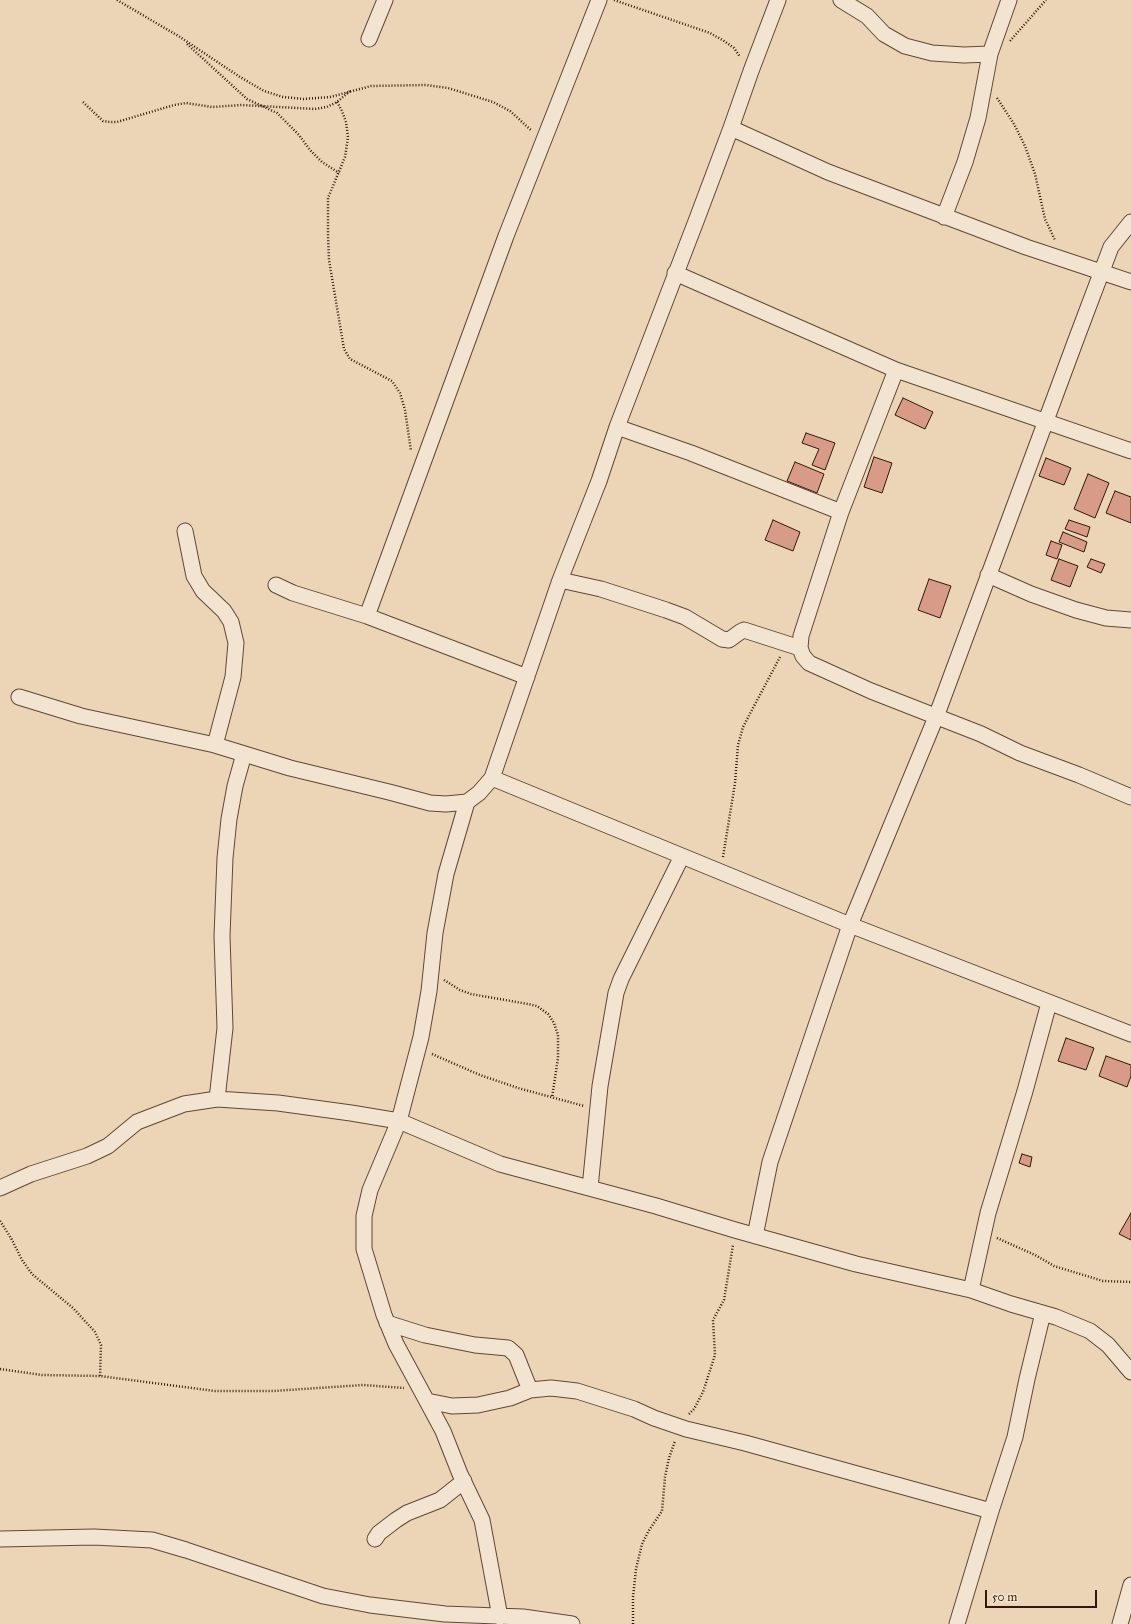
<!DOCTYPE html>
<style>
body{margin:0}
#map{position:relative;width:1131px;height:1624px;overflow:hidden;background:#ebd5b6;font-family:"IM FELL Great Primer",serif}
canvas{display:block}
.scale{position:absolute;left:985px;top:1590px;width:112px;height:18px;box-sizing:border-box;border:2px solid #31180b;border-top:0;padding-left:5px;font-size:12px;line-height:14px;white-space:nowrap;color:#31180b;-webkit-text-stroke:3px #f2e4d0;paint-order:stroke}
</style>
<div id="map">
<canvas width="1131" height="1624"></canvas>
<div class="scale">50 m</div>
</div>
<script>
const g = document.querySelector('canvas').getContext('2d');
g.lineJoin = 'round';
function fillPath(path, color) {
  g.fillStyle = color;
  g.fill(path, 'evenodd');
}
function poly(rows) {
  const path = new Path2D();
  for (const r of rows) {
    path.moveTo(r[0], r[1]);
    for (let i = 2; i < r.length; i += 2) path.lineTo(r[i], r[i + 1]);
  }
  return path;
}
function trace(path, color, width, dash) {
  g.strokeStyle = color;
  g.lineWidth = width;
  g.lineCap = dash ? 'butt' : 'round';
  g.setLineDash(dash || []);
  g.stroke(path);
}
const building = poly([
 [903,398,933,412,925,429,895,415,903,398],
 [806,433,835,443,825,470,812,465,819,449,802,443,806,433],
 [874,457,892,463,882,493,864,487,874,457],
 [1046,458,1071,468,1064,485,1039,476,1046,458],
 [795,462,824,474,817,493,787,481,795,462],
 [1088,474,1109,483,1095,518,1074,509,1088,474],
 [1115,491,1131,497,1131,523,1106,513,1115,491],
 [773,520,800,532,793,551,765,540,773,520],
 [1069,520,1090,527,1087,537,1065,529,1069,520],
 [1063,532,1087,542,1084,552,1059,542,1063,532],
 [1051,541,1062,545,1057,559,1046,555,1051,541],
 [1059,559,1078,566,1070,587,1051,580,1059,559],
 [1091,559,1105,564,1101,573,1087,567,1091,559],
 [929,579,951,586,940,618,918,610,929,579],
 [1066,1038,1094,1048,1086,1070,1058,1061,1066,1038],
 [1106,1056,1131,1065,1131,1076,1127,1087,1099,1076,1106,1056],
 [1022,1154,1032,1157,1030,1167,1019,1163,1022,1154],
 [1131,1213,1131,1240,1119,1234,1131,1213]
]);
fillPath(building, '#d89b88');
trace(building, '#31180b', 1);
const street = poly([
 [841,0,867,16,884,34,905,46,932,53,964,55,990,54],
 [369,39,385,0],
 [731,128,828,172,1026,247,1131,282],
 [944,217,965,162,978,118,990,54,1009,0],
 [675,273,896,370,1131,451],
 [896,370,841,512,801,636,800,648,803,656,809,663,871,691,981,734,1020,753,1079,775,1131,797],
 [617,427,691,453,841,512],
 [185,531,194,576,203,591,224,611,231,622,236,643,233,677,215,745],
 [988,575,1031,594,1076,610,1106,618,1131,620],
 [560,580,601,589,666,610,685,617,722,639,729,640,740,632,744,630,800,648],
 [276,585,293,593,367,616,527,677],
 [367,616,506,236,599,0],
 [19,697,81,716,215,745,290,768,389,792,430,803,446,804,467,802,479,793,492,778,560,580,599,481,617,427,698,216,731,128,751,71,778,0],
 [492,778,850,925,1131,1034],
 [467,802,446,874,435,933,429,991,421,1037,399,1121,370,1190,364,1216,364,1249,384,1315,396,1344,443,1431,460,1474,482,1520,500,1617],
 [217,1099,225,1028,222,936,225,858,229,819,235,786,244,754],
 [0,1188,31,1174,87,1156,108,1146,137,1122,184,1104,217,1099,278,1103,351,1113,399,1121,500,1164,656,1206,735,1230,856,1264,971,1290,1011,1304,1056,1317,1090,1331,1108,1345,1131,1372],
 [590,1188,600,1086,616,993,621,979,682,856],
 [755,1236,770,1162,850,925,936,717,1077,337,1111,247,1131,222],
 [971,1290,988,1213,1025,1091,1049,1003],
 [387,1323,425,1335,475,1345,508,1348,516,1355,530,1390],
 [427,1401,452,1406,478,1405,510,1398,530,1390,551,1388,577,1391,634,1409,654,1418,686,1429,745,1443,991,1511],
 [0,1539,94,1537,152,1540,186,1550,323,1596,370,1605,445,1614,523,1617,572,1624],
 [375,1539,379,1533,396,1520,407,1513,440,1500,464,1481],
 [957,1624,991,1511,1015,1437,1027,1379,1043,1313],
 [1120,1624,1131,1585]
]);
trace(street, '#604736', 17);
trace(poly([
 [117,0,180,37,240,77,264,91,283,97,304,99,330,97,371,86,426,85,448,88,493,102,510,111,532,131],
 [614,0,710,33,724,41,734,48,740,57],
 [1010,41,1046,0],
 [187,44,247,99,277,113,299,135,310,150,322,162,339,173],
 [997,98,1014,124,1025,146,1035,174,1045,219,1055,240],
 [83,102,103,121,110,122,117,122,174,105,186,103,212,107,242,105,315,109,327,107,337,102,350,91],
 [337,102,342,111,346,122,348,137,345,157,328,198,328,235,329,260,344,349,350,359,392,381,400,393,405,410,411,451],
 [723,857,735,783,738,745,743,727,780,657],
 [444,980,460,990,471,994,528,1004,537,1006,548,1014,554,1023,558,1035,558,1058,552,1098],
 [432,1054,480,1075,518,1088,584,1106],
 [0,1221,11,1238,22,1260,32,1274,73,1308,95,1332,101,1345,100,1376],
 [997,1238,1035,1255,1054,1266,1103,1281,1131,1282],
 [0,1369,42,1375,100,1376,215,1391,273,1391,363,1385,404,1388],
 [689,1414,694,1409,703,1392,715,1355,713,1320,724,1300,733,1245],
 [633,1624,633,1597,636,1569,642,1544,648,1532,662,1511,665,1477,669,1458,675,1441]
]), '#31180b', 2.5, [1, 2]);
trace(street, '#f2e4d0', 15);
</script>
